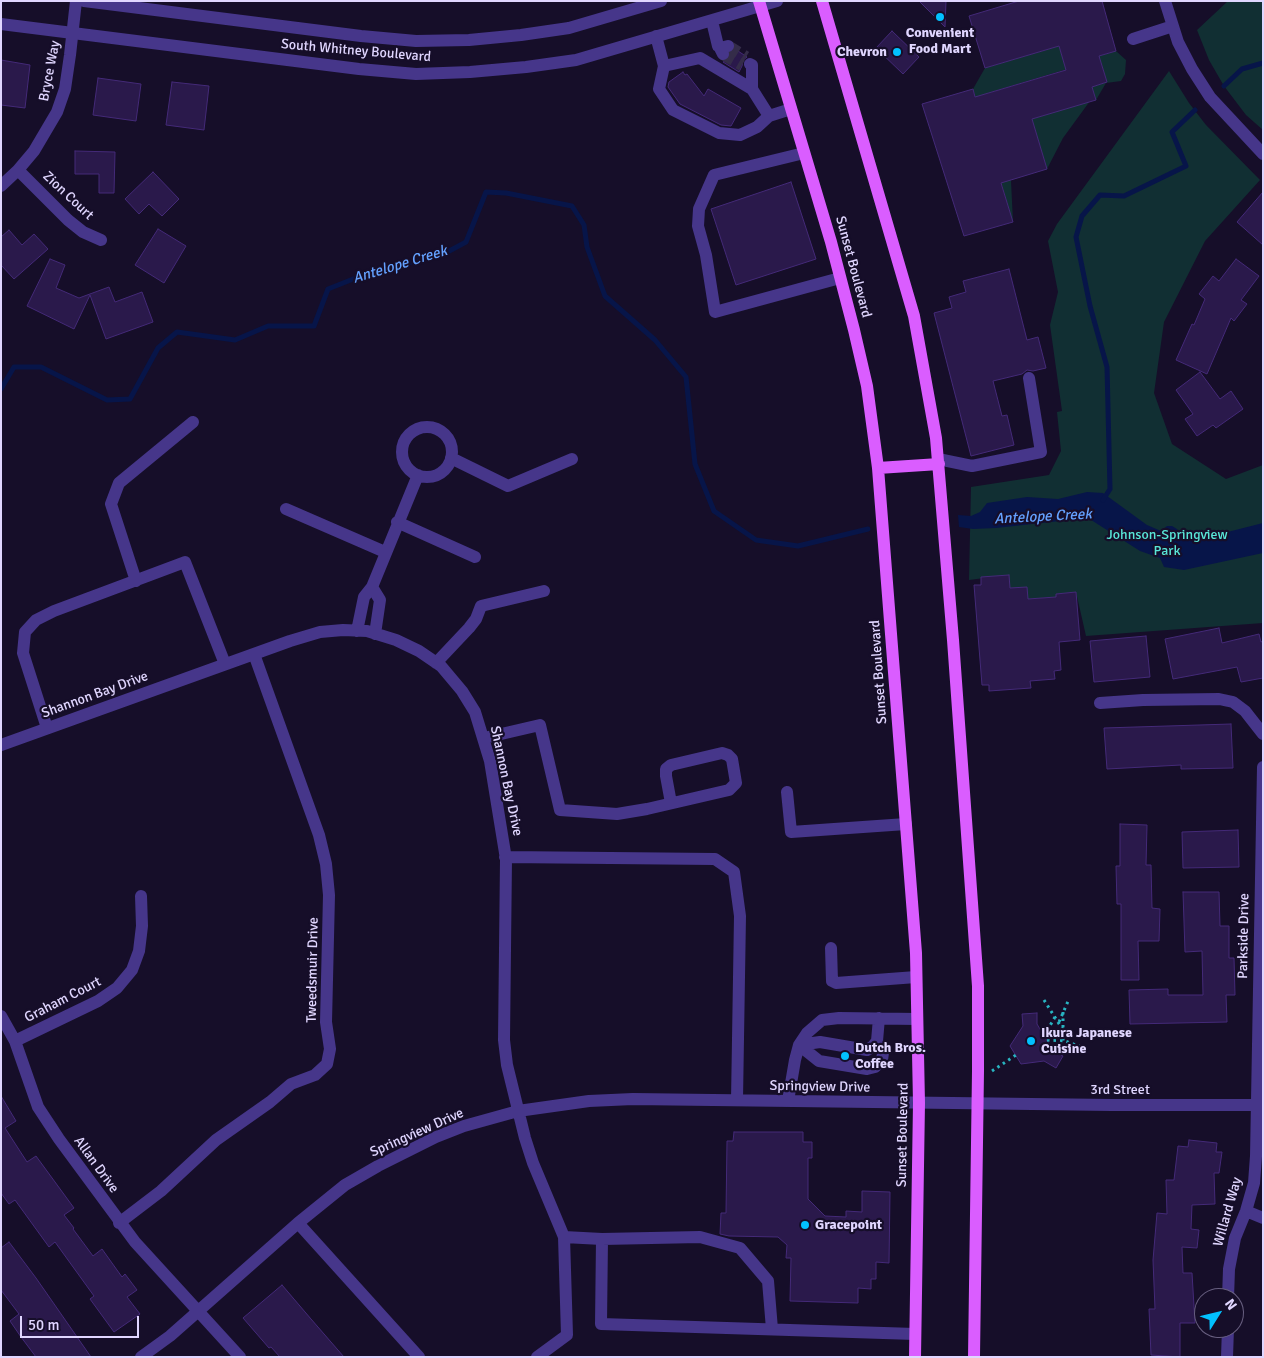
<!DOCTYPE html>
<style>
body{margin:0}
#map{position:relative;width:1264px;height:1358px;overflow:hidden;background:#160e29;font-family:Signika,sans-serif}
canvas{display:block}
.frame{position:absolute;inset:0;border:2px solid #e0d6ff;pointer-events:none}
.north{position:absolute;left:1194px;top:1288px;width:50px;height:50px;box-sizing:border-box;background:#160e29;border:1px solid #675e7f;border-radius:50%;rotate:54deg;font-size:14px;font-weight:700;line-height:20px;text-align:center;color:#e0d6ff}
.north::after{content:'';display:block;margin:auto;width:18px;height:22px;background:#02c1ff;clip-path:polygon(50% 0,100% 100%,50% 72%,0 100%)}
.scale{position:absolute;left:20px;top:1316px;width:119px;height:22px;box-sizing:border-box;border:2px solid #e0d6ff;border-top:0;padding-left:6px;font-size:15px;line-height:18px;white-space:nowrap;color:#e0d6ff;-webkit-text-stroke:4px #160e29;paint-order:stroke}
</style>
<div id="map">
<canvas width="1264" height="1358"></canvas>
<div class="frame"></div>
<div class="north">N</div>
<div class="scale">50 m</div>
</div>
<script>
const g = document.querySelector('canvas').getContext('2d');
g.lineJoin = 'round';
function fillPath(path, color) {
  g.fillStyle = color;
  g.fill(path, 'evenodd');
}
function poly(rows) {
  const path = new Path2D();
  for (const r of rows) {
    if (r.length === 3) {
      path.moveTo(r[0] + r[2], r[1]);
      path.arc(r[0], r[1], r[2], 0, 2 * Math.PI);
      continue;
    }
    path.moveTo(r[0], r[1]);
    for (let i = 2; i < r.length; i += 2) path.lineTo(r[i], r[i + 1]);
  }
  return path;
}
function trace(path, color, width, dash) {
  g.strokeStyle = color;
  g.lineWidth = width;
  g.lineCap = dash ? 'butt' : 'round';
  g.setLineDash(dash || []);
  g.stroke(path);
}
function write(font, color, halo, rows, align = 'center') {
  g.font = font + ' Signika,sans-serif';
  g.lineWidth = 4.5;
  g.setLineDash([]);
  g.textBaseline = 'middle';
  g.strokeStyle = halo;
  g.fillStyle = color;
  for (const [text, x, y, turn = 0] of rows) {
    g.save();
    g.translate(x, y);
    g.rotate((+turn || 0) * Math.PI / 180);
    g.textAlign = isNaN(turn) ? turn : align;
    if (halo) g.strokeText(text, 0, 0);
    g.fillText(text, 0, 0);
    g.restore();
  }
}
fillPath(poly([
 [1228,1,1263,1,1263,130,1246,115,1224,86,1209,60,1197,30],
 [1059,46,1065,66,1116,51,1126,60,1125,74,1121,81,1106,83,1096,100,1092,87,1107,82,1100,59,985,94,1011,181,1013,222,973,89,985,68],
 [1169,71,1189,103,1206,125,1260,180,1205,241,1164,322,1154,393,1172,444,1226,479,1263,465,1263,623,1086,636,1076,592,1056,594,1056,597,1028,599,1010,588,1008,575,969,580,971,487,1049,475,1061,451,1057,412,1062,411,1050,325,1058,292,1048,241,1057,224],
 [1090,101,1063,138,1047,169,1032,119]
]), '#112f33');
fillPath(poly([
 [1087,492,1103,493,1147,525,1161,531,1167,526,1172,526,1177,529,1181,537,1200,539,1263,523,1263,553,1184,570,1164,567,1160,558,1140,551,1088,518,996,528,973,529,959,527,958,515,971,516,980,512,987,503,1027,497,1058,499]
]), '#071549');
trace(poly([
 [1224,86,1242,69,1263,63],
 [1,389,14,367,41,367,107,400,130,399,158,348,177,332,235,340,268,326,314,326,328,289,376,270,440,256,466,242,486,192,506,193,572,206,584,225,587,247,605,296,655,340,686,377,695,464,714,511,756,540,798,546,868,529],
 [1103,500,1110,489,1107,367,1090,306,1076,237,1082,216,1100,195,1124,196,1186,166,1172,132,1195,110]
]), '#071549', 5);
const building = poly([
 [919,1,946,1,945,27,919,1],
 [1019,1,1102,1,1116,51,1099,56,1107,82,1092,87,1096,100,1032,119,1047,169,1001,183,1013,222,964,236,922,104,973,89,975,97,1066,70,1059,46,985,68,969,16,1019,1],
 [892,31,919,57,903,74,876,48,892,31],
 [735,49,747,57,743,60,742,66,739,72,723,62,729,59,731,53,735,49],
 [1,60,30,65,25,108,1,105,1,60],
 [683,72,685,75,687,74,704,96,708,89,741,108,731,126,721,125,680,104,668,87,669,82,683,72],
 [98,78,141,84,136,121,93,115,98,78],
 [172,82,209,86,204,130,166,125,172,82],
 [75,151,115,152,114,193,99,193,99,174,75,174,75,151],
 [153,172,179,199,162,216,149,204,139,214,125,199,153,172],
 [791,182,816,259,736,285,711,209,791,182],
 [1263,192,1263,245,1237,222,1263,192],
 [158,229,186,246,164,283,135,265,158,229],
 [9,230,22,245,34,234,48,249,14,279,1,265,1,237,9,230],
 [50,259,65,265,56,288,79,298,109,287,115,302,142,292,153,322,106,339,90,295,74,329,27,306,50,259],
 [1236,259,1259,276,1241,300,1247,304,1234,321,1231,318,1207,374,1176,360,1192,324,1194,325,1205,299,1199,294,1213,276,1219,281,1236,259],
 [1009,269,1027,340,1038,337,1046,368,1033,371,1027,370,1022,374,993,381,1002,416,1007,415,1014,445,971,456,934,313,952,308,949,297,966,292,963,281,1009,269],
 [1200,372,1220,399,1231,391,1243,409,1216,428,1213,425,1197,436,1185,419,1193,414,1176,390,1200,372],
 [1009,575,1010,588,1027,587,1028,599,1056,597,1056,594,1076,592,1080,640,1059,642,1061,670,1054,671,1055,679,1030,681,1031,688,989,691,989,685,982,685,974,585,981,585,981,577,1009,575],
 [1219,628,1222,643,1259,634,1261,642,1263,641,1263,678,1241,682,1237,667,1173,679,1165,639,1219,628],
 [1146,636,1150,677,1094,682,1090,641,1146,636],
 [1231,724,1233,768,1181,769,1181,765,1107,769,1104,728,1231,724],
 [1120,824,1147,825,1146,865,1151,865,1152,908,1160,909,1159,941,1138,941,1139,980,1121,980,1121,904,1117,904,1116,866,1120,866,1120,824],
 [1238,830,1239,867,1183,868,1182,832,1238,830],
 [1183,892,1219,892,1220,926,1229,926,1229,958,1234,958,1235,995,1226,995,1227,1022,1130,1024,1129,990,1168,989,1168,995,1203,995,1202,951,1185,952,1183,892],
 [1037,1013,1037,1024,1044,1036,1054,1051,1063,1056,1056,1068,1044,1061,1021,1064,1010,1046,1023,1026,1022,1014,1037,1013],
 [1,1096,16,1121,5,1128,27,1162,36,1156,74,1208,64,1215,74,1228,73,1229,93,1256,102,1249,122,1277,125,1274,137,1290,127,1297,140,1314,114,1332,90,1299,94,1296,55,1242,49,1247,15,1200,9,1204,1,1193,1,1096],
 [734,1132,803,1132,803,1142,812,1142,812,1158,808,1158,808,1199,825,1216,846,1217,846,1211,862,1212,862,1191,890,1192,889,1263,876,1262,876,1279,871,1279,871,1289,858,1288,858,1303,790,1301,791,1258,786,1258,787,1245,778,1237,729,1236,720,1234,721,1213,726,1213,727,1141,733,1141,734,1132],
 [1189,1140,1217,1143,1216,1152,1222,1152,1219,1173,1214,1173,1215,1204,1192,1205,1191,1229,1199,1230,1197,1248,1182,1247,1183,1273,1192,1273,1195,1323,1180,1323,1180,1357,1151,1355,1149,1309,1155,1309,1153,1260,1157,1213,1167,1214,1166,1180,1174,1180,1178,1146,1188,1147,1189,1140],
 [9,1242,36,1278,91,1357,36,1357,21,1337,10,1321,19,1314,1,1290,1,1248,9,1242],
 [282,1285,311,1319,344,1357,280,1357,271,1347,269,1348,243,1318,282,1285]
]);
fillPath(building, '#2a194b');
trace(building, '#442a78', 1);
trace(poly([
 [728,46,746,57],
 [723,54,742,65]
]), '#342c49', 12, [12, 6]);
trace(poly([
 [1044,1000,1063,1030],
 [1063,1012,1063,1041],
 [1059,1022,1069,999],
 [1044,1036,1055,1017],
 [1047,1040,1065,1041,1087,1049],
 [992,1071,1016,1055]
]), '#28b4c1', 3, [2.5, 4]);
trace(poly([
 [84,1,361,36,416,41,469,40,521,35,569,28,661,1],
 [1165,1,1178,42,1192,69,1210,97,1263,154],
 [712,21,718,46],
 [1,24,359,69,416,74,470,72,526,67,576,60,777,1],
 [656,36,664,66,659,89,673,110,719,133,740,135,757,127,769,116,791,109],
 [1133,39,1173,26],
 [723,54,720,48,728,46],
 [750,64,752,65,752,89],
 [664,66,700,58,752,89,769,116],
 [804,153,714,175,699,209,698,226,706,255,715,312,840,278],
 [18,170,68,220,83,232,101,240],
 [1,186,18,170,34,151,57,112,65,89,70,55,76,1],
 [427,452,25],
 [451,458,508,486,572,459],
 [938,459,972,466,1041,452,1029,378],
 [286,509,385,552],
 [397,522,475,557],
 [136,581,111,504,119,483,193,422],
 [372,587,418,475],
 [357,631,364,597,372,587,380,600,375,634],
 [436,663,469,628,476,619,481,606,544,591],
 [1100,703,1143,700,1219,699,1233,702,1245,711,1263,734],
 [47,728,23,653,25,632,36,620,54,611,185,562,225,664],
 [484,738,540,725,560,810,617,814,647,809,729,790,736,783,732,759,728,755,722,753,671,765,666,769,666,776,671,803],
 [1,745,290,641,320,632,343,630,367,631,396,640,419,651,441,666,462,691,475,712,490,761,506,859,504,1040,507,1065,525,1138,533,1163,564,1237,567,1335,537,1357],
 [787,792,791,832,906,824],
 [505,857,715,859,734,872,740,916,737,1100],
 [831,948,832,981,836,983,916,977],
 [1,1016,15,1041,38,1107,59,1139,135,1242,240,1357],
 [15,1041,98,1001,117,988,132,970,139,951,142,926,141,896],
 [877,1041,872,1047,867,1050,820,1042,799,1045,819,1061,867,1069,875,1067,882,1060,883,1053,877,1041,879,1018],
 [788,1101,795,1060,799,1045,807,1033,822,1020,839,1018,917,1019],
 [1246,1211,1263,1218],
 [119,1223,161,1191,216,1140,270,1102,291,1084,315,1075,327,1064,330,1049,326,1022,329,895,326,864,319,835,254,654],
 [298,1223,419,1357],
 [564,1237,602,1239,700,1237,740,1248,768,1281,772,1329],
 [602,1239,601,1324,915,1334],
 [1228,1298,1229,1269,1235,1238,1246,1211,1254,1183,1256,1156,1263,767],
 [141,1357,170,1336,298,1223,345,1185,378,1166,436,1137,464,1126,518,1111,589,1101,633,1099,1112,1105,1263,1105],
 [1227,1357,1228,1328]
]), '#46368a', 12);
trace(poly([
 [759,1,831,242,854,330,867,386,878,468,916,953,919,1103,915,1357],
 [822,1,914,316,936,438,953,640,978,986,978,1071,974,1357],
 [878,468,939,464]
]), '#da5dff', 12);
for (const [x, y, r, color] of [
 [940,17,5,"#02c1ff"],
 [897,52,5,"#02c1ff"],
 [1031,1041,5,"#02c1ff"],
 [845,1056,5,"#02c1ff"],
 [805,1225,5,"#02c1ff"]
]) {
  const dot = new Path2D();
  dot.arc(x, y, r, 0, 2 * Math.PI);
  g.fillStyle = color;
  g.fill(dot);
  trace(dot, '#160e29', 2);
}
write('bold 14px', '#e0d6ff', '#160e29', [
 ["Convenient",940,33,"center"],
 ["Food Mart",940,49,"center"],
 ["Chevron",887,52,"right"],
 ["Ikura Japanese",1041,1033],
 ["Cuisine",1041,1049],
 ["Dutch Bros.",855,1048],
 ["Coffee",855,1064],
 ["Gracepoint",815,1225]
], 'left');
write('14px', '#e0d6ff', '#160e29', [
 ["South Whitney Boulevard",356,51,5],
 ["Bryce Way",50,71,-79],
 ["Zion Court",68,196,43],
 ["Sunset Boulevard",853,267,75],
 ["Sunset Boulevard",879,672,-94],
 ["Shannon Bay Drive",95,695,-20],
 ["Shannon Bay Drive",506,781,78],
 ["Parkside Drive",1244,936,-89],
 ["Tweedsmuir Drive",313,970,-89],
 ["Graham Court",63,1000,-27],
 ["Springview Drive",820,1087,1],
 ["3rd Street",1120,1090],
 ["Springview Drive",417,1133,-24],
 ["Sunset Boulevard",903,1135,-89],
 ["Allan Drive",96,1165,54],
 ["Willard Way",1228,1212,-74]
]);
write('14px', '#59e7d8', '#160e29', [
 ["Johnson-Springview",1167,535],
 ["Park",1167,551]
]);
write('italic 15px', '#64a1ff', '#160e29', [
 ["Antelope Creek",400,265,-17],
 ["Antelope Creek",1043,517,-3]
]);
</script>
